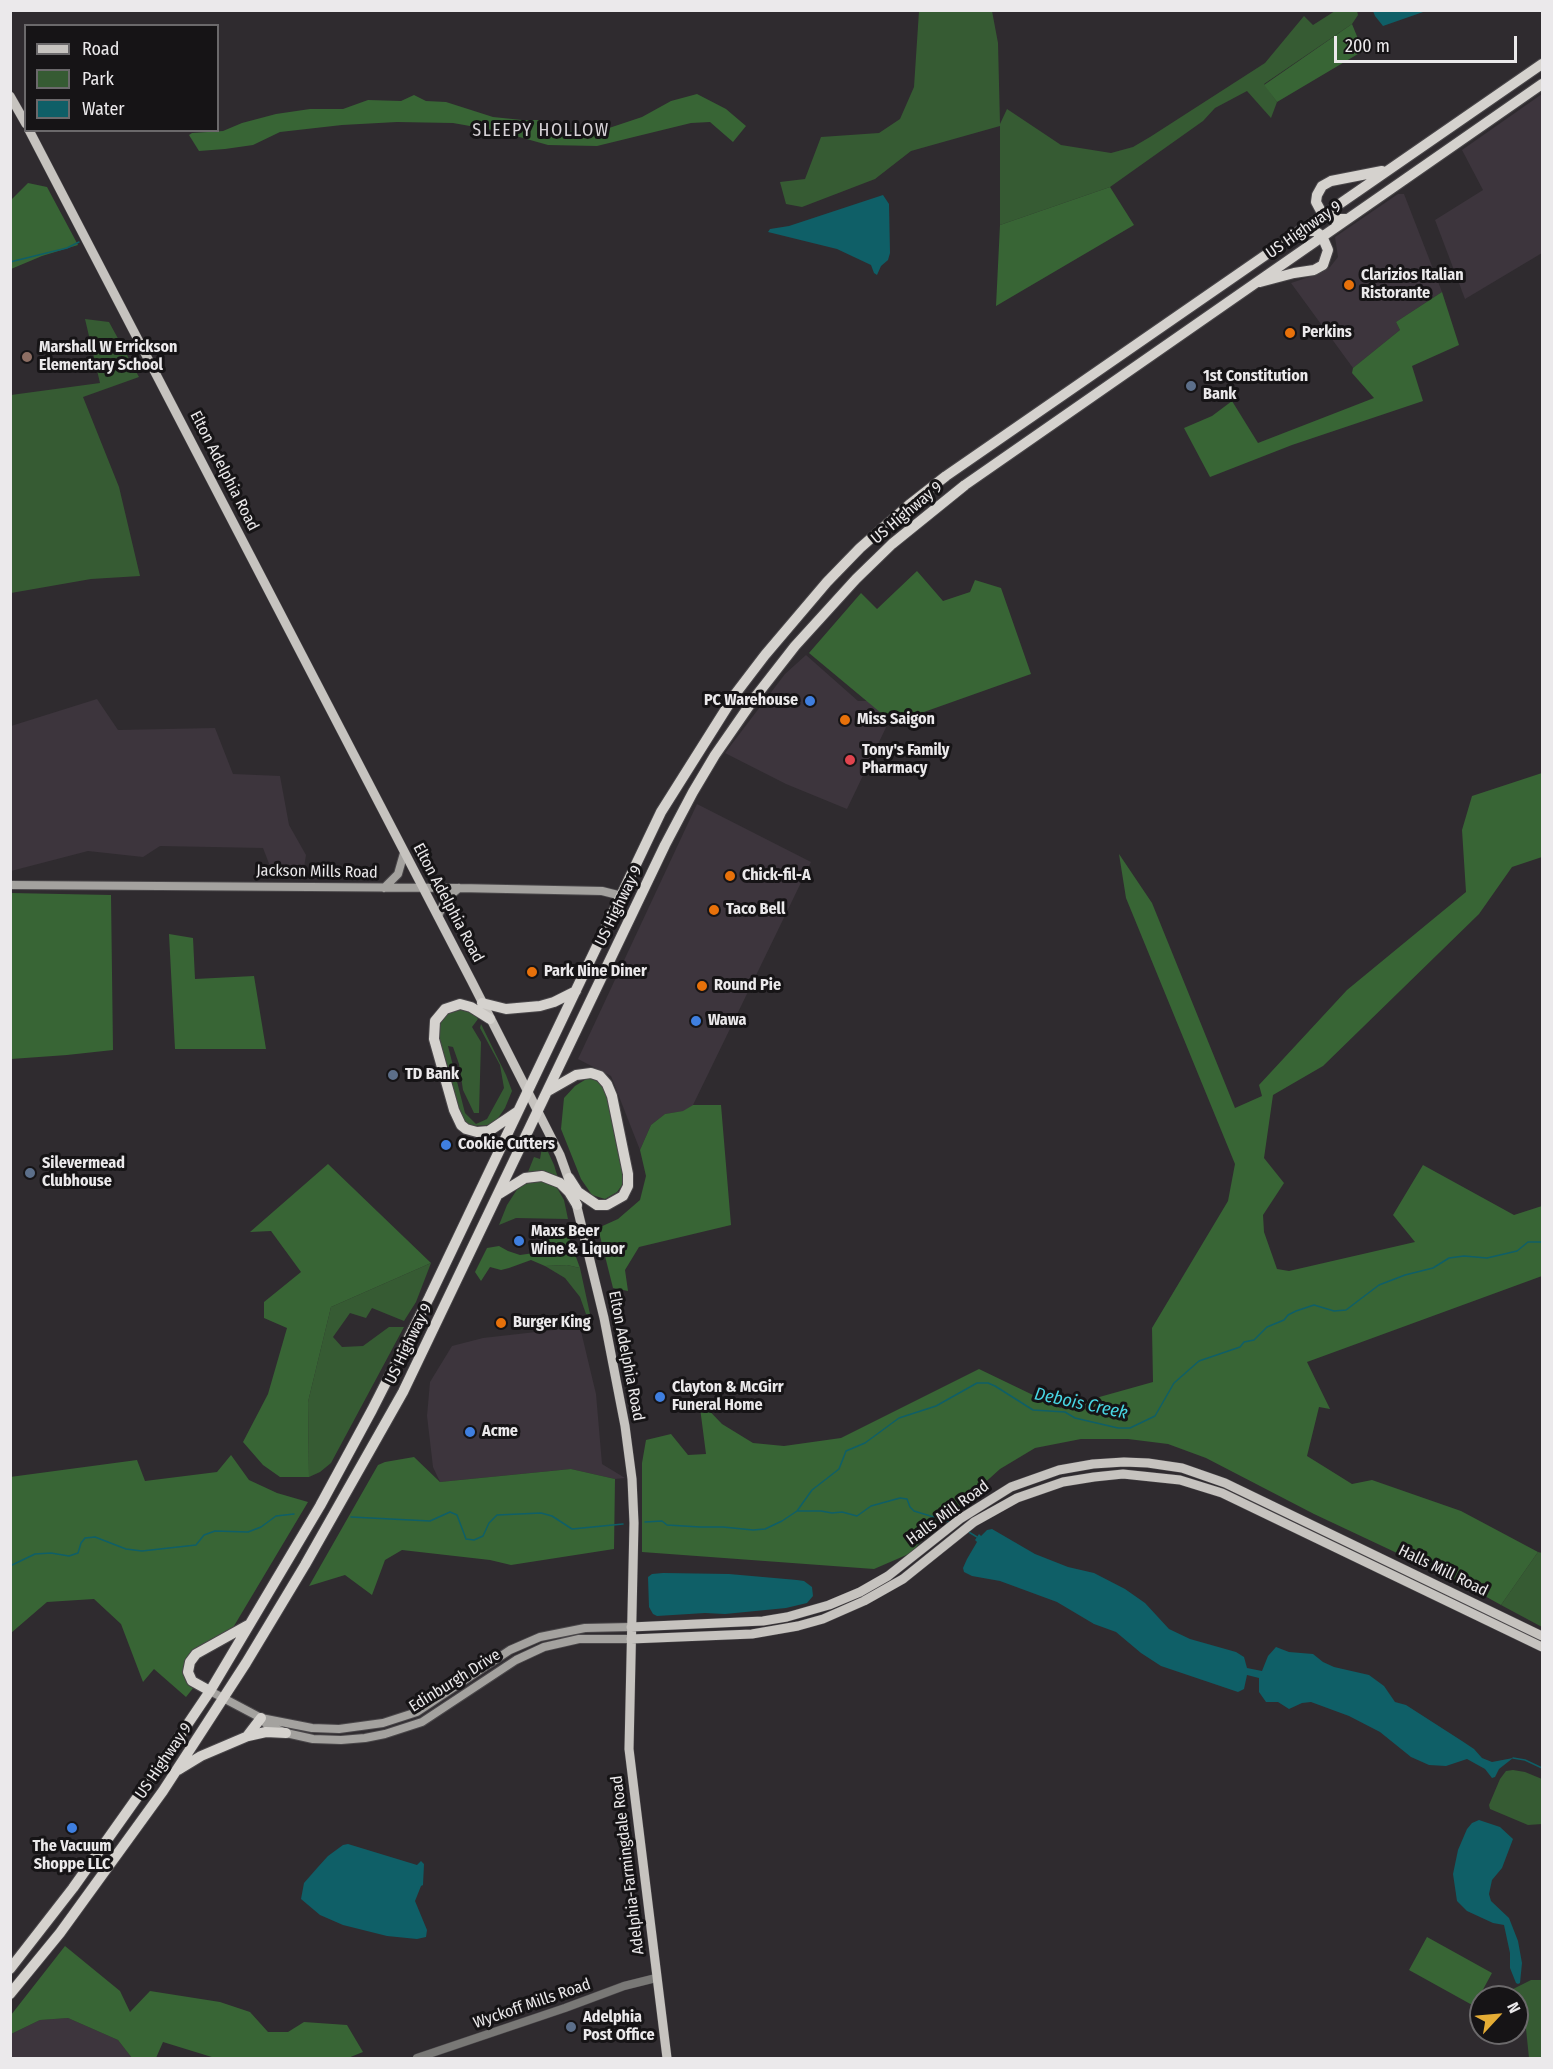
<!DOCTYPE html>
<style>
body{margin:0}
#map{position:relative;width:1553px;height:2069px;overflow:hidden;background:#2f2b2f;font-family:"Fira Sans Condensed",sans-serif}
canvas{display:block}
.frame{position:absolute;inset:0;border:12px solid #ebe9eb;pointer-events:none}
.legend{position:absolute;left:24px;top:24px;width:195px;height:108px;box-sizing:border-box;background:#161416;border:2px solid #6b696b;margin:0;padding:8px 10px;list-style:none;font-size:18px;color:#ebe9eb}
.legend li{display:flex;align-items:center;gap:12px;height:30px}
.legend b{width:30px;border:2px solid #6b696b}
.north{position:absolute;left:1469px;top:1985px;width:60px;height:60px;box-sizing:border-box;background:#161416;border:2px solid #6b696b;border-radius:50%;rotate:64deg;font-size:16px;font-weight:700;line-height:24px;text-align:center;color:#ebe9eb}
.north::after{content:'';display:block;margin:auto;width:21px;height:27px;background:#e5ad35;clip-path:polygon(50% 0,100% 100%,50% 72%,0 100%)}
.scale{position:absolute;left:1334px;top:36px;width:183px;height:27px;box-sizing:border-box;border:3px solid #ebe9eb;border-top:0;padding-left:8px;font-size:18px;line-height:21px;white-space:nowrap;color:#ebe9eb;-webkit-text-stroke:4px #161416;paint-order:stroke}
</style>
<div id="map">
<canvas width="1553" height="2069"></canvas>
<div class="frame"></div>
<ul class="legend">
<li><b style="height:8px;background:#c6c3bf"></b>Road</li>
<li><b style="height:16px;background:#365b33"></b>Park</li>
<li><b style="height:16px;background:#0f5f67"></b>Water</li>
</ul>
<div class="north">N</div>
<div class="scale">200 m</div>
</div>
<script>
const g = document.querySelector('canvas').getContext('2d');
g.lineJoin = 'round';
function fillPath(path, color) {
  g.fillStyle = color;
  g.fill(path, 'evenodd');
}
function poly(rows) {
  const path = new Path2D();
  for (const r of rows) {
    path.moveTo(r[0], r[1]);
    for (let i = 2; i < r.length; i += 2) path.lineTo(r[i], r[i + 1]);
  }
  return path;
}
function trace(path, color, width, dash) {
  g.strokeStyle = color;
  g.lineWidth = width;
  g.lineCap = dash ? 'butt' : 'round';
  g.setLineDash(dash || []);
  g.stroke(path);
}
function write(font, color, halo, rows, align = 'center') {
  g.font = font + ' "Fira Sans Condensed",sans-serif';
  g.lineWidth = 6;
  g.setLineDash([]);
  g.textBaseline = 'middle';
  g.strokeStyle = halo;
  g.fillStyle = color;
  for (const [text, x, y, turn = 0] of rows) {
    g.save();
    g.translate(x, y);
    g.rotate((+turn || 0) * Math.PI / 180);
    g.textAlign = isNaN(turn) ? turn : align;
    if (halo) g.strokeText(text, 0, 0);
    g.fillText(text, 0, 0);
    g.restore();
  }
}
fillPath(poly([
 [1542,94,1542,253,1465,299,1435,220,1483,190,1462,150],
 [1398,194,1404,194,1442,292,1396,322,1400,330,1353,368,1291,283,1318,274,1330,267,1338,257,1335,237],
 [806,655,858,701,872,701,891,717,847,809,786,784,725,753,785,674],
 [97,699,118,730,215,728,233,774,280,776,289,825,306,855,303,874,273,874,263,848,160,846,143,857,88,851,11,871,11,726],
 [697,804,811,862,693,1105,684,1111,665,1114,651,1125,640,1150,611,1076,578,1059],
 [580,1327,596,1394,602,1464,625,1478,615,1479,571,1469,440,1482,433,1467,427,1416,430,1382,452,1346,483,1338],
 [68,2018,118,2040,132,2058,11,2058,11,2034,40,2020]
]), '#3d353d');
fillPath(poly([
 [919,11,992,11,998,43,1000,124,1007,109,1061,145,1111,153,1133,147,1150,137,1265,63,1304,16,1313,25,1335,11,1357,11,1358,15,1352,24,1264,84,1277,102,1271,118,1247,91,1215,108,1203,121,1110,187,1000,225,1000,126,911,151,875,179,802,207,786,204,780,182,805,179,821,137,879,133,900,119,914,87],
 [85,319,109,322,139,377,83,397,119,487,140,576,91,579,11,593,11,395,100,383],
 [457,1008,474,1014,478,1019,472,1027,481,1042,479,1113,474,1113,463,1090,459,1064,453,1047,448,1046,465,1113,476,1124,487,1119,504,1088,500,1065,480,1028,481,1024,506,1075,512,1091,505,1108,496,1121,488,1125,472,1126,466,1123,460,1117,439,1038,440,1020,448,1011],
 [543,1141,554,1165,558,1178,550,1173,538,1171,528,1172,534,1157,540,1159],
 [532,1179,545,1180,556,1186,564,1200,568,1219,516,1218,499,1225,507,1205,518,1188],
 [431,1263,416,1302,404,1321,372,1308,366,1318,350,1313,333,1337,342,1347,363,1346,389,1327,404,1327,331,1463,320,1472,309,1477,308,1402,331,1307],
 [567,1265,580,1268,590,1314,586,1314,580,1297,565,1278,545,1266],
 [1538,1552,1542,1553,1542,1627,1501,1605],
 [1513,1770,1525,1772,1542,1779,1542,1824,1528,1825,1490,1809,1489,1805,1500,1779,1506,1771],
 [1531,1980,1542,1980,1542,2058,1529,2058,1525,2019,1517,2007,1517,1997,1513,1997,1513,1989]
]), '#365b33');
fillPath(poly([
 [1352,24,1363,51,1277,102,1264,85],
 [697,94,726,109,746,126,733,142,710,122,691,123,597,146,548,145,498,131,453,123,397,122,342,125,280,132,253,145,225,149,199,151,189,135,192,133,223,131,242,123,276,114,310,109,343,109,368,100,401,101,414,95,426,101,446,102,493,117,522,120,541,120,566,131,600,131,642,117,671,101],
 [28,183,47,187,78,245,42,256,11,269,11,200],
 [1110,187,1134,225,996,306,1000,225],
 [1442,292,1459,345,1412,366,1423,401,1292,445,1210,477,1184,428,1212,416,1232,401,1258,443,1374,398,1352,373,1353,368,1400,330,1396,322],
 [917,571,943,601,970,592,975,580,1001,588,1031,674,893,723,809,653,861,593,877,609],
 [1542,773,1542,857,1512,867,1479,914,1323,1066,1273,1095,1264,1158,1284,1183,1263,1215,1264,1232,1277,1269,1289,1271,1415,1242,1393,1215,1423,1165,1514,1215,1542,1206,1542,1276,1307,1362,1330,1409,1319,1407,1307,1456,1352,1484,1372,1480,1461,1511,1538,1552,1501,1605,1465,1585,1314,1514,1206,1458,1168,1444,1128,1439,1081,1439,1035,1448,1000,1469,970,1496,953,1514,932,1529,911,1553,874,1569,642,1552,642,1463,646,1440,671,1434,688,1455,706,1454,699,1400,722,1424,753,1443,784,1446,841,1438,979,1369,1060,1408,1153,1382,1152,1328,1228,1201,1235,1164,1126,898,1119,854,1152,903,1235,1108,1262,1096,1259,1085,1347,990,1466,892,1462,830,1472,796],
 [11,893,111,895,113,1050,67,1055,11,1059],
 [169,934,193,938,195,979,254,976,266,1049,175,1049],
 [588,1078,595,1079,602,1082,607,1091,625,1181,617,1192,605,1199,592,1195,581,1179,561,1129,564,1098,575,1086],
 [693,1105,721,1105,731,1225,639,1247,625,1270,628,1291,613,1288,598,1228,618,1219,640,1200,646,1176,640,1150,651,1125,665,1114,683,1111],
 [328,1164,431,1263,331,1307,308,1402,309,1477,280,1477,263,1465,243,1442,268,1394,287,1328,264,1318,264,1302,301,1272,271,1231,250,1232],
 [568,1235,580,1268,567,1265,545,1266,531,1260,509,1268,501,1270,490,1267,481,1281,475,1272,487,1248,499,1246,508,1251,520,1255,534,1253,541,1241],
 [231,1455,249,1480,277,1493,308,1502,231,1631,192,1652,194,1687,186,1697,154,1669,143,1682,121,1624,94,1599,47,1602,11,1633,10,1477,137,1460,145,1481,217,1472],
 [414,1457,440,1482,571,1469,615,1479,614,1549,511,1565,490,1560,402,1550,385,1560,372,1595,345,1575,309,1586,378,1465,385,1462],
 [1427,1937,1492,1973,1474,2006,1409,1970],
 [65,1946,120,1991,130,2012,150,1991,220,2002,250,2012,268,2032,288,2032,304,2022,347,2025,363,2052,348,2058,215,2058,163,2042,156,2058,132,2058,118,2040,68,2018,40,2020,11,2034,11,2015]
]), '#386535');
fillPath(poly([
 [1373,11,1373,10,1426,11,1383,26,1375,16],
 [883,195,889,204,890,253,888,260,881,266,877,275,874,273,871,265,837,249,768,232,770,229,789,226],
 [992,1529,1035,1554,1068,1567,1094,1573,1125,1589,1145,1603,1169,1629,1190,1639,1236,1652,1244,1657,1247,1668,1262,1671,1268,1656,1276,1647,1289,1652,1313,1654,1323,1662,1334,1667,1369,1675,1384,1686,1395,1702,1406,1705,1462,1741,1474,1749,1482,1758,1492,1762,1513,1758,1499,1769,1495,1777,1492,1778,1485,1769,1467,1759,1446,1766,1429,1765,1411,1757,1380,1732,1349,1716,1311,1702,1302,1703,1289,1709,1278,1702,1266,1702,1259,1692,1259,1678,1247,1675,1244,1689,1238,1692,1161,1666,1141,1653,1116,1632,1094,1624,1057,1602,1000,1581,972,1576,964,1572,963,1568,967,1559,977,1542,975,1540,979,1534,981,1536,987,1530],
 [663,1573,729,1574,797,1580,804,1581,812,1587,813,1596,807,1603,786,1608,725,1614,705,1613,657,1616,653,1614,649,1607,648,1577,652,1574],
 [1479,1820,1500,1827,1513,1839,1502,1868,1492,1880,1489,1894,1491,1901,1509,1918,1518,1941,1522,1963,1520,1983,1518,1984,1516,1983,1510,1968,1510,1953,1504,1925,1493,1923,1467,1911,1457,1901,1453,1874,1458,1850,1467,1829,1472,1823],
 [348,1844,417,1865,421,1861,424,1864,423,1885,421,1886,415,1901,427,1930,426,1937,417,1939,387,1936,343,1925,320,1915,301,1899,304,1883,318,1867,328,1856,343,1845]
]), '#0f5f67');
trace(poly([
 [10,262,67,248,79,242],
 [798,1511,821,1511,832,1513,842,1512,857,1516,871,1506,900,1498,907,1499,910,1507,914,1511,950,1522],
 [351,1517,430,1521,450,1512,457,1515,466,1539,474,1540,483,1536,489,1523,497,1515,541,1513,552,1516,572,1529,623,1524],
 [645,1522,662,1521,667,1525,700,1527,723,1527,753,1530,765,1529,782,1521,797,1511,812,1490,839,1469,846,1451,865,1443,899,1418,936,1406,977,1383,988,1383,995,1386,1033,1410,1065,1412,1075,1418,1118,1428,1130,1428,1155,1416,1174,1383,1199,1361,1240,1347,1244,1342,1254,1340,1267,1327,1284,1320,1288,1315,1296,1311,1314,1305,1334,1311,1346,1310,1379,1285,1405,1275,1433,1268,1449,1258,1464,1256,1487,1258,1517,1251,1528,1242,1542,1242],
 [967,1531,977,1537],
 [10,1566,35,1554,51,1553,69,1556,78,1553,81,1543,85,1538,95,1537,126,1549,142,1551,196,1545,204,1535,215,1531,248,1532,261,1527,276,1516,294,1514],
 [1513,1758,1525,1760,1542,1768]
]), '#0f5f67', 1.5);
const tertiary = poly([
 [417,2058,565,2008,624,1986,656,1978]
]);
const secondary = poly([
 [10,885,459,888,602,891,622,896],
 [384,888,398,874,404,853],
 [438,916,446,899,459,888],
 [210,1691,261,1718,267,1725,286,1733,313,1739,341,1740,365,1738,385,1734,422,1722,516,1660,544,1647,579,1639,631,1639],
 [261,1718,312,1728,339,1729,383,1723,417,1712,510,1650,540,1637,585,1628,631,1627]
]);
const primary = poly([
 [10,96,26,124],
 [29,130,471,980,560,1155,570,1183],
 [575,1199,604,1318,625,1426,632,1479,634,1523,629,1749,667,2058],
 [631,1627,763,1621,787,1617,829,1605,860,1592,888,1576,960,1519,1011,1487,1059,1470,1093,1464,1124,1462,1148,1463,1182,1468,1225,1483,1542,1636],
 [631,1639,752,1634,798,1626,823,1619,864,1601,903,1579,974,1522,1017,1498,1063,1482,1094,1477,1123,1474,1180,1480,1222,1493,1542,1647]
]);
const trunk = poly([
 [1347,219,1331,219,1323,215,1316,202,1317,195,1322,186,1331,181,1382,171],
 [1260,282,1294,273,1314,270,1323,265,1328,250,1322,236,1315,231,1299,231],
 [482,1003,506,1009,540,1006,554,1002,576,991],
 [490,1019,471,1007,460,1004,445,1009,435,1021,434,1039,454,1110,461,1125,466,1129,477,1132,489,1131,517,1112],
 [548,1091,576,1075,591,1073,600,1076,607,1084,612,1096,628,1174,628,1186,623,1196,607,1205,597,1205,578,1192,569,1178],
 [499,1194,525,1178,542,1176,560,1183,569,1192,577,1205],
 [210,1691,192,1681,188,1672,190,1662,196,1654,248,1625],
 [248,1735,261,1718],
 [178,1770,201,1756,248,1736,266,1732,286,1733],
 [10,1969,73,1888,158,1768,210,1691,320,1506,372,1410,429,1298,661,812,736,693,765,655,827,582,860,548,909,505,946,476,1542,64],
 [10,1994,60,1933,163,1791,246,1663,305,1565,403,1392,665,845,693,792,715,755,756,696,795,646,856,579,892,544,965,485,1542,84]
]);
trace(tertiary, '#494649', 9);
trace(secondary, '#494649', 10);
trace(primary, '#494649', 10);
trace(trunk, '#494649', 12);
trace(tertiary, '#797876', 8);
trace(secondary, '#a4a29f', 8);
trace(primary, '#c6c3bf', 9);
trace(trunk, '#d5d2ce', 10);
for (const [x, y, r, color] of [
 [1349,285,6,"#e8710a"],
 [1290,333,6,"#e8710a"],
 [27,357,6,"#8d6e63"],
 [1191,386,6,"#5c6f8a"],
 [810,701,6,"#3f7fe0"],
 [845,720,6,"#e8710a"],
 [850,760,6,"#e0444e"],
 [730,876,6,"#e8710a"],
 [714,910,6,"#e8710a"],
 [532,972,6,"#e8710a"],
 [702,986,6,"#e8710a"],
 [696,1021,6,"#3f7fe0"],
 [393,1075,6,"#5c6f8a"],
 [446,1145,6,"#3f7fe0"],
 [30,1173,6,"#5c6f8a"],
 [519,1241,6,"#3f7fe0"],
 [501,1323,6,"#e8710a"],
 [660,1397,6,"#3f7fe0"],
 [470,1432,6,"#3f7fe0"],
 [72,1828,6,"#3f7fe0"],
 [571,2027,6,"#5c6f8a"]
]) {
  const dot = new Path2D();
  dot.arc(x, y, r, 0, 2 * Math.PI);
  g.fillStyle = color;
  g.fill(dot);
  trace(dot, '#161416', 2);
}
write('16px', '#ebe9eb', '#161416', [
 ["US Highway 9",1304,230,-35],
 ["Elton Adelphia Road",224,471,63],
 ["US Highway 9",907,513,-40],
 ["Jackson Mills Road",317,872,1],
 ["Elton Adelphia Road",448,903,62],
 ["US Highway 9",619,906,-64],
 ["US Highway 9",409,1344,-64],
 ["Elton Adelphia Road",626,1356,79],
 ["Halls Mill Road",948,1513,-36],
 ["Halls Mill Road",1443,1571,26],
 ["Edinburgh Drive",455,1681,-32],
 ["US Highway 9",164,1761,-56],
 ["Adelphia-Farmingdale Road",628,1865,-97],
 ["Wyckoff Mills Road",532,2004,-19]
]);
write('bold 16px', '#ebe9eb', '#161416', [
 ["Clarizios Italian",1361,276],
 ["Ristorante",1361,294],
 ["Perkins",1302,333],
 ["Marshall W Errickson",39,348],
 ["Elementary School",39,366],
 ["1st Constitution",1203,377],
 ["Bank",1203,395],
 ["PC Warehouse",798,701,"right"],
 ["Miss Saigon",857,720],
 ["Tony's Family",862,751],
 ["Pharmacy",862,769],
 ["Chick-fil-A",742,876],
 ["Taco Bell",726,910],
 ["Park Nine Diner",544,972],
 ["Round Pie",714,986],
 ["Wawa",708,1021],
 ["TD Bank",405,1075],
 ["Cookie Cutters",458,1145],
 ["Silevermead",42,1164],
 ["Clubhouse",42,1182],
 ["Maxs Beer",531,1232],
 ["Wine & Liquor",531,1250],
 ["Burger King",513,1323],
 ["Clayton & McGirr",672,1388],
 ["Funeral Home",672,1406],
 ["Acme",482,1432],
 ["The Vacuum",72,1847,"center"],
 ["Shoppe LLC",72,1865,"center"],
 ["Adelphia",583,2018],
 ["Post Office",583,2036]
], 'left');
g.letterSpacing = '1.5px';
write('18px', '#d8d3d8', '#161416', [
 ["SLEEPY HOLLOW",541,131]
]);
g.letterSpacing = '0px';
write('italic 18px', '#48d6e4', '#161416', [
 ["Debois Creek",1081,1404,12]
]);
</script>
